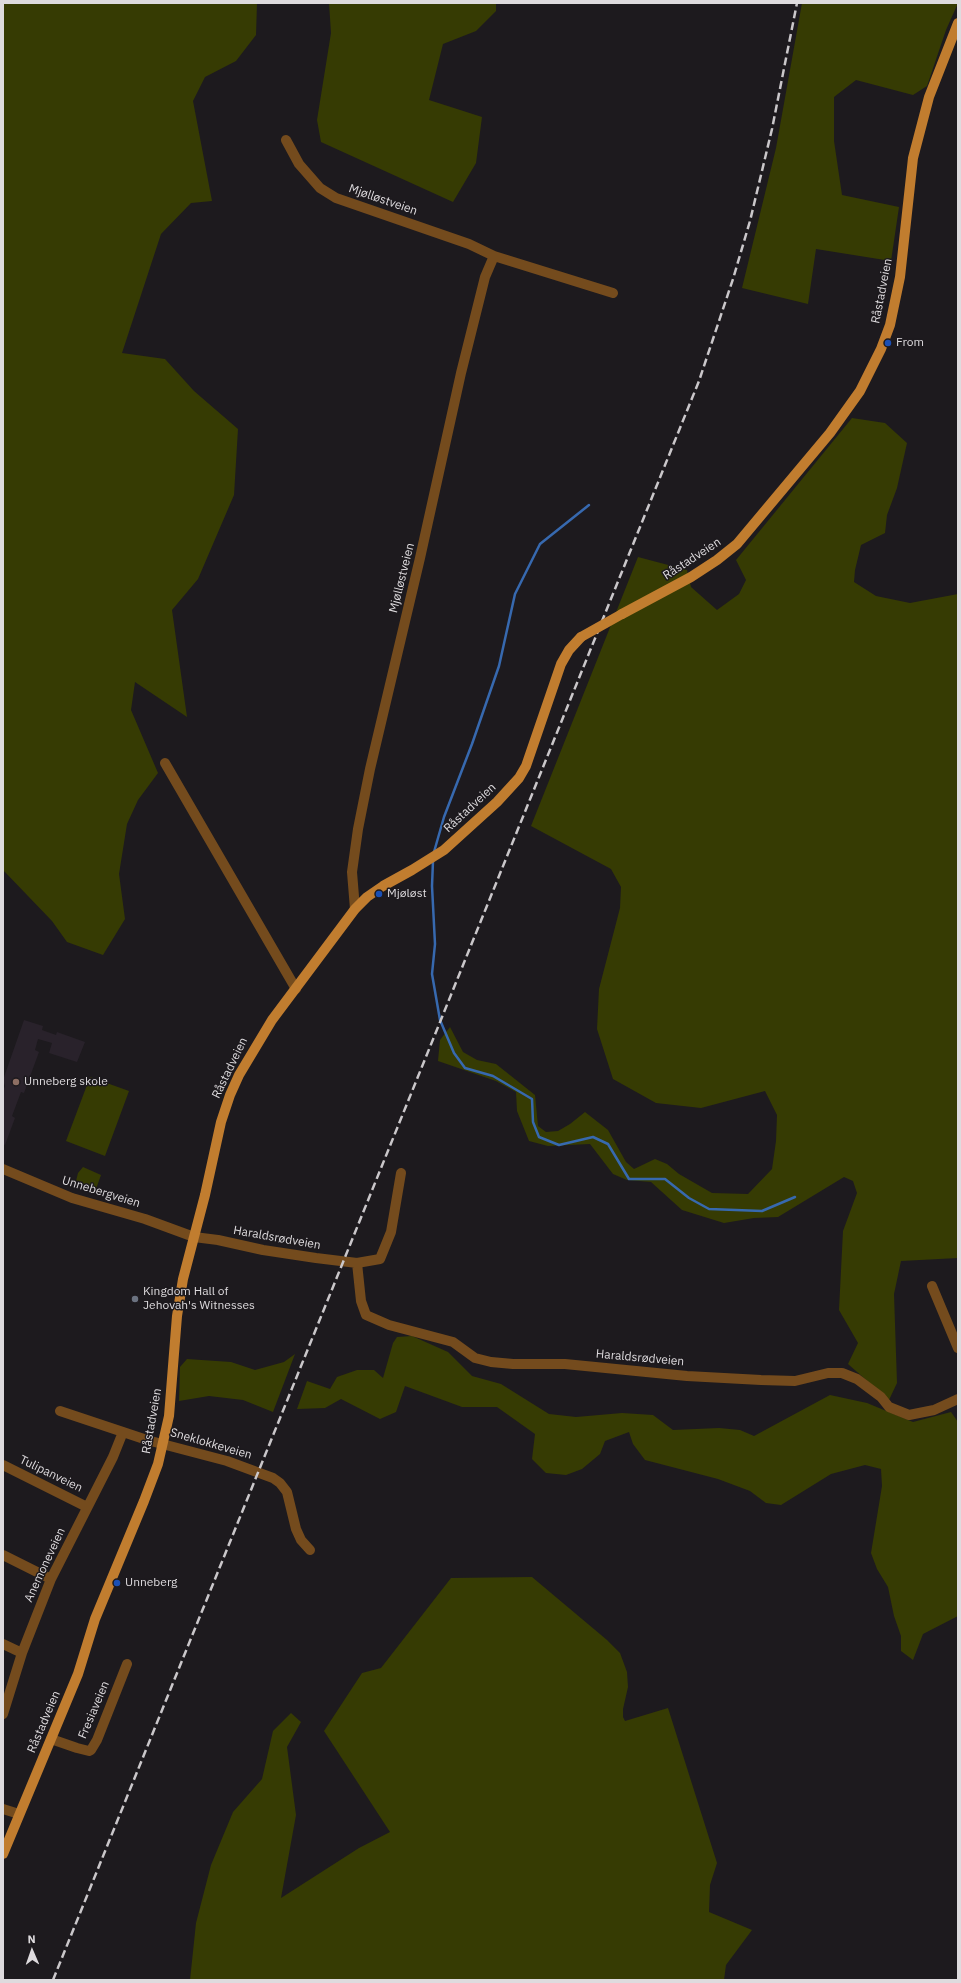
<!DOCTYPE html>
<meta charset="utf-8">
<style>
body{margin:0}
#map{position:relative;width:961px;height:1983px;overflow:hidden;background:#1d1a1e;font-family:"IBM Plex Sans",sans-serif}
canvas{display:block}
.frame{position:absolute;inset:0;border:4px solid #dedbde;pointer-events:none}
.north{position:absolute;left:12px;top:1931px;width:40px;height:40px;-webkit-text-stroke:3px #1d1a1e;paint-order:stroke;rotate:358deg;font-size:11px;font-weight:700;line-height:16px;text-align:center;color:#dedbde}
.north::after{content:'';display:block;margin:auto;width:14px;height:18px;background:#dedbde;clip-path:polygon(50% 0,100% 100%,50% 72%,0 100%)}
</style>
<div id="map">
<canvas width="961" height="1983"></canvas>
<div class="frame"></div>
<div class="north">N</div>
</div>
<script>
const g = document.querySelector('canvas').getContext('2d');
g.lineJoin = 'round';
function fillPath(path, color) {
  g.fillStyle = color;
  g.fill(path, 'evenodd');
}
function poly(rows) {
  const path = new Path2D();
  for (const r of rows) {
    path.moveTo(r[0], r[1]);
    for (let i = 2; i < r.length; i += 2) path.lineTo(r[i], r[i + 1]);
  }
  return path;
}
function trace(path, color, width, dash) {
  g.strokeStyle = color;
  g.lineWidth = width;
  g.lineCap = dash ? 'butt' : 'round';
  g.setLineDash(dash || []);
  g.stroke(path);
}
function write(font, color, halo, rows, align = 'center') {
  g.font = font + ' "IBM Plex Sans",sans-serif';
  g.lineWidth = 3;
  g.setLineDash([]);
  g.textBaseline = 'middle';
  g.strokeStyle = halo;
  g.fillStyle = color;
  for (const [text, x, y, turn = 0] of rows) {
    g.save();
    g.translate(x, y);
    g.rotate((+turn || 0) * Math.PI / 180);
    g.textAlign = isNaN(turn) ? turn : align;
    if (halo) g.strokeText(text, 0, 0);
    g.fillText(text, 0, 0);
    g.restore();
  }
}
fillPath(poly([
 [24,1020,43,1026,42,1030,56,1035,57,1032,85,1042,77,1062,49,1053,52,1043,38,1039,35,1050,39,1052,24,1093,21,1092,12,1116,15,1118,5,1145,3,1144,3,1091,5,1086,3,1080]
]), '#29222b');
fillPath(poly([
 [3,3,257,3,256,35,236,61,205,77,193,101,212,201,191,203,161,234,122,353,165,359,194,391,238,429,234,495,198,579,172,610,187,717,135,682,131,710,158,773,138,800,127,824,119,874,125,919,103,955,67,942,52,921,3,870],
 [329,3,496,3,496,11,476,31,443,44,429,100,482,117,476,163,453,202,321,142,317,120,331,33],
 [802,3,958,3,946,30,927,86,913,95,856,80,834,97,834,141,842,195,899,207,891,261,816,249,808,304,742,288,776,148],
 [852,418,885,423,907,443,897,488,887,515,885,533,861,545,855,570,854,582,876,596,910,603,958,594,958,1258,901,1261,894,1294,897,1383,889,1400,848,1364,858,1343,839,1310,843,1231,857,1193,853,1181,844,1177,778,1217,754,1218,724,1223,682,1210,651,1182,627,1180,613,1174,590,1144,548,1146,529,1141,517,1111,516,1092,496,1081,438,1061,440,1040,450,1027,463,1052,477,1060,496,1064,535,1095,538,1126,546,1132,558,1131,570,1124,585,1112,608,1130,626,1162,634,1169,655,1159,667,1164,679,1174,712,1193,748,1194,772,1169,776,1141,777,1115,765,1091,701,1108,656,1103,613,1079,597,1029,599,989,620,908,621,887,611,869,531,826,638,557,687,570,691,587,717,610,739,594,746,580,736,560],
 [90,1077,129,1091,105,1156,66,1141],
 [83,1167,101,1175,96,1189,76,1181,78,1173],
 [412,1336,448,1352,472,1376,501,1384,549,1414,576,1417,622,1413,653,1415,673,1430,719,1428,740,1430,754,1436,830,1395,867,1403,913,1422,951,1412,958,1422,958,1616,923,1634,913,1660,901,1651,901,1636,894,1616,888,1587,877,1569,871,1553,882,1486,881,1469,865,1465,831,1474,781,1505,766,1503,750,1491,718,1479,645,1460,633,1444,629,1432,605,1441,600,1454,582,1469,566,1475,546,1473,532,1459,535,1434,497,1407,462,1407,405,1386,396,1412,380,1419,341,1399,325,1408,297,1409,307,1381,330,1389,337,1377,357,1370,374,1370,383,1378,393,1343,397,1337],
 [295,1354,273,1412,243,1400,209,1396,179,1401,180,1367,187,1359,231,1362,255,1370,284,1362],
 [532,1577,607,1640,620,1653,627,1672,628,1687,623,1709,623,1717,625,1721,668,1708,717,1863,710,1885,709,1912,752,1930,726,1965,724,1980,190,1980,196,1923,211,1865,233,1812,262,1779,273,1731,291,1713,301,1722,287,1747,296,1815,281,1898,359,1848,390,1832,324,1731,362,1673,381,1668,451,1578]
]), '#363b03');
trace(poly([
 [434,852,444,817,472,744,499,666,515,594,540,544,589,505],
 [433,861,432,886,435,944,432,974,440,1020,454,1053,465,1068,493,1076,532,1099,533,1122,539,1137,559,1145,593,1137,608,1144,629,1179,665,1179,689,1198,709,1209,762,1211,795,1197]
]), '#3769af', 2.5);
trace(poly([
 [286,140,299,164,320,188,336,198,469,244,494,256,613,293],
 [165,763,296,989],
 [355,909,352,872,358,829,370,769,420,558,461,373,485,277,494,256],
 [3,1169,72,1198,145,1219,194,1237,218,1240,263,1250,316,1258,357,1263,361,1301,366,1315,389,1325,453,1342,475,1358,491,1362,513,1364,565,1364,687,1376,761,1380,795,1381,828,1373,842,1373,857,1379,881,1397,889,1407,909,1415,934,1410,958,1399],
 [357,1263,380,1259,391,1232,401,1173],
 [932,1286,958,1348],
 [60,1411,147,1440,227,1461,273,1478,280,1483,287,1492,296,1529,301,1540,310,1550],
 [3,1465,87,1507],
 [3,1555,51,1579],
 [3,1644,22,1653],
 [3,1714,22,1653,51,1579,113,1457,123,1432],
 [51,1739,77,1748,89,1751,91,1750,97,1740,127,1664],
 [3,1809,19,1814]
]), '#744b1d', 10);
trace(poly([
 [622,614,691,577,717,560,737,544,830,433,860,391,881,349,890,325,900,277,913,158,929,97,958,23],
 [3,1854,78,1674,95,1619,144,1501,158,1464,169,1416,177,1316,183,1279,205,1195,221,1122,230,1095,239,1075,272,1020,355,909,367,897,383,886,412,870,444,850,497,802,519,778,526,766,561,664,569,650,581,637]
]), '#c17d2f', 10);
trace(poly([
 [53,1980,699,381,733,279,750,221,772,129,797,3]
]), '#cac7ca', 2.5, [8, 4]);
trace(poly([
 [581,637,622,614]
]), '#c17d2f', 10);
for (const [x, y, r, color] of [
 [888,343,4,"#1a4fb4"],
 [379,894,4,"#1a4fb4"],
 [16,1082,4,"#8d6e63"],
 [135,1299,4,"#6b7280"],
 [117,1583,4,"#1a4fb4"]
]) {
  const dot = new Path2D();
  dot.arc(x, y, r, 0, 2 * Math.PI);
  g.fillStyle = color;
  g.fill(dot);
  trace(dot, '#1d1a1e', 1.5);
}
write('12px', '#dedbde', '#1d1a1e', [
 ["Mjølløstveien",383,200,19],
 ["Råstadveien",882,291,-79],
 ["Råstadveien",692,559,-33],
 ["Mjølløstveien",402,578,-76],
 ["Råstadveien",470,808,-43],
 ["Råstadveien",230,1068,-64],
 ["Unnebergveien",101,1192,17],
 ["Haraldsrødveien",277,1238,10],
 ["Haraldsrødveien",640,1358,5],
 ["Råstadveien",152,1421,-80],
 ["Sneklokkeveien",211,1444,16],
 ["Tulipanveien",51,1474,26],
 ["Anemoneveien",45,1565,-65],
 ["Fresiaveien",94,1710,-67],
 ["Råstadveien",44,1722,-67]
]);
write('12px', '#dedbde', '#1d1a1e', [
 ["From",896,343],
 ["Mjøløst",387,894],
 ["Unneberg skole",24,1082],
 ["Kingdom Hall of",143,1292],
 ["Jehovah's Witnesses",143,1306],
 ["Unneberg",125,1583]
], 'left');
</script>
